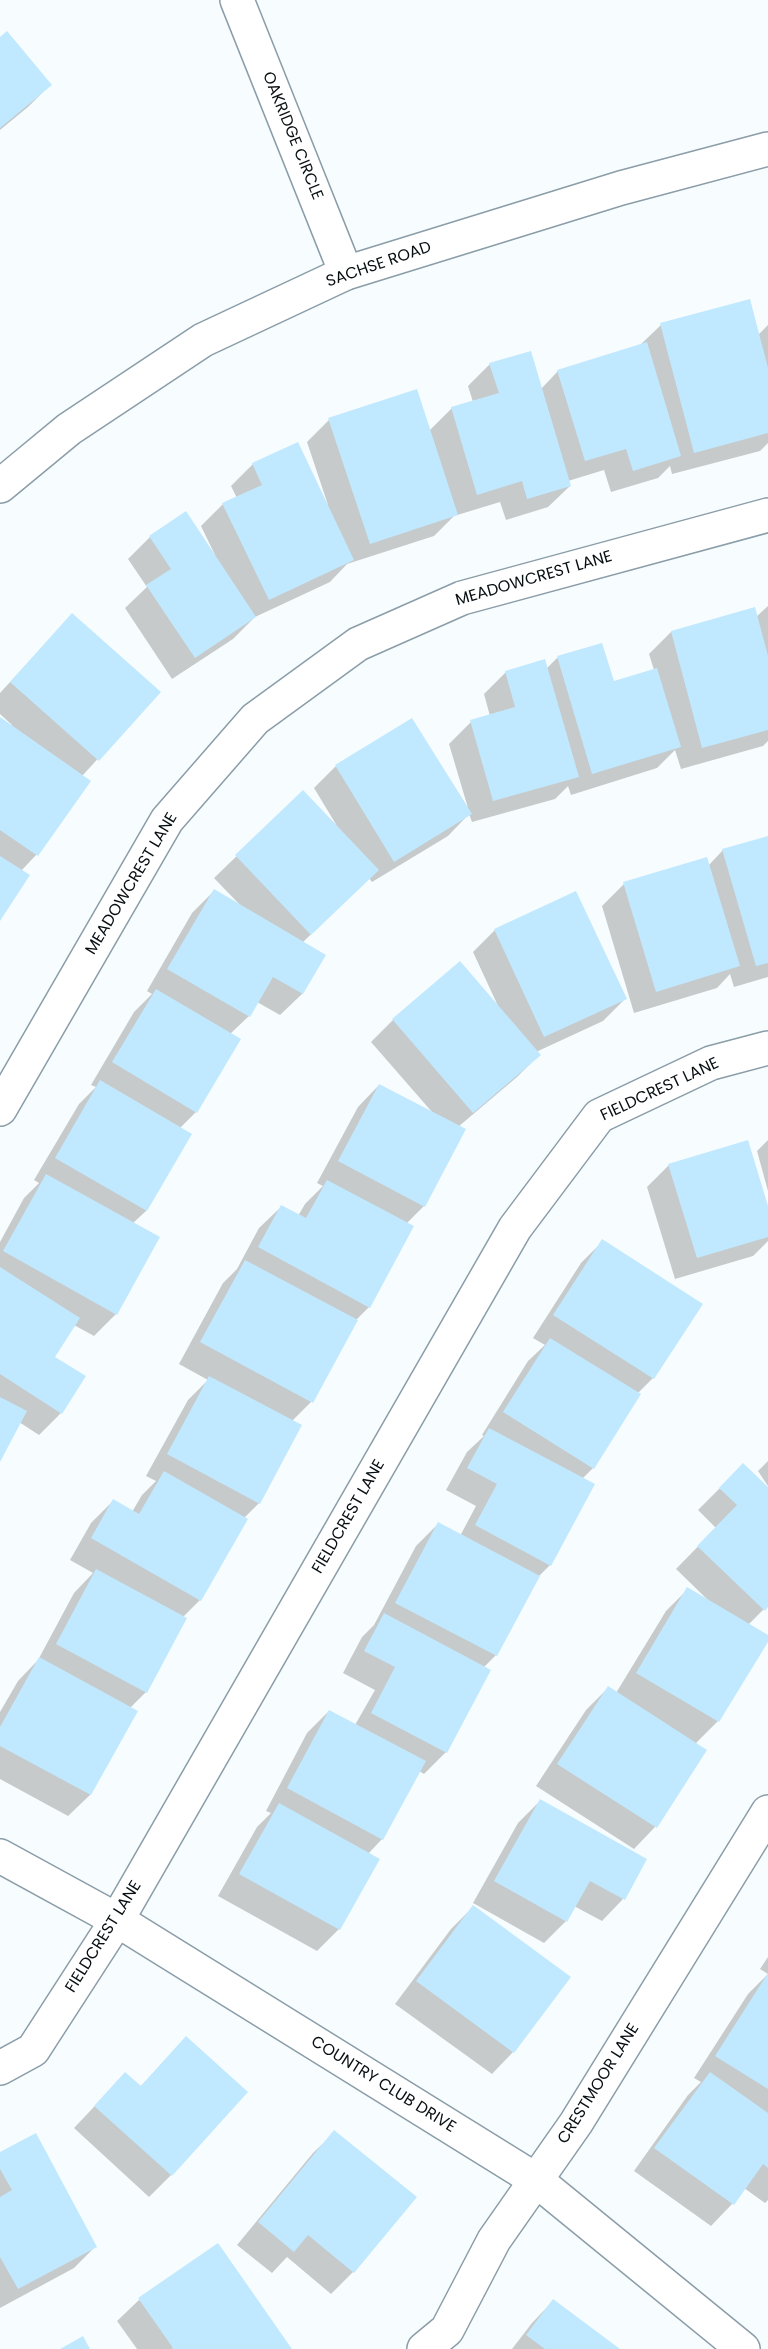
<!DOCTYPE html>
<style>
body{margin:0}
canvas{display:block;background:#f7fcfe}
</style>
<canvas width="768" height="2349"></canvas>
<script>
const g = document.querySelector('canvas').getContext('2d');
g.lineJoin = 'round';
function fillPath(path, color) {
  g.fillStyle = color;
  g.fill(path, 'evenodd');
}
function poly(rows) {
  const path = new Path2D();
  for (const r of rows) {
    path.moveTo(r[0], r[1]);
    for (let i = 2; i < r.length; i += 2) path.lineTo(r[i], r[i + 1]);
  }
  return path;
}
function trace(path, color, width, dash) {
  g.strokeStyle = color;
  g.lineWidth = width;
  g.lineCap = dash ? 'butt' : 'round';
  g.setLineDash(dash || []);
  g.stroke(path);
}
function write(font, color, halo, rows, align = 'center') {
  g.font = font + ' Poppins,sans-serif';
  g.lineWidth = 5;
  g.setLineDash([]);
  g.textBaseline = 'middle';
  g.strokeStyle = halo;
  g.fillStyle = color;
  for (const [text, x, y, turn = 0] of rows) {
    g.save();
    g.translate(x, y);
    g.rotate((+turn || 0) * Math.PI / 180);
    g.textAlign = isNaN(turn) ? turn : align;
    if (halo) g.strokeText(text, 0, 0);
    g.fillText(text, 0, 0);
    g.restore();
  }
}
fillPath(poly([
 [0,39,50,85,28,107,0,130],
 [661,325,758,335,768,325,768,443,760,451,672,474,670,466,658,478,611,492,604,470,568,481,570,486,548,507,506,520,500,502,454,516,434,536,347,564,330,582,255,617,233,639,172,679,125,608,147,587,128,559,150,537,215,555,201,526,223,504,237,498,231,486,253,464,328,505,307,442,329,420,429,431,452,408,473,402,468,386,490,364,541,389,558,371,639,346],
 [768,606,768,741,763,746,681,769,675,750,657,768,571,795,568,786,555,799,472,822,469,814,448,836,372,882,369,878,302,943,324,956,302,994,280,1015,257,1002,249,1016,230,1034,196,1112,180,1128,190,1134,146,1211,132,1224,116,1314,94,1336,74,1325,53,1357,61,1413,39,1435,19,1422,0,1459,0,1242,24,1198,39,1183,34,1180,79,1104,96,1087,91,1085,134,1012,152,994,147,991,192,913,214,891,241,906,214,878,303,792,337,826,314,788,335,767,412,720,468,808,449,744,471,722,490,716,484,694,506,672,546,669,557,658,601,644,613,683,654,670,649,654,671,632,756,617],
 [72,615,159,692,82,776,89,781,36,855,21,871,0,918,0,719,11,726,12,725,0,714,0,693],
 [768,837,768,977,734,987,730,974,717,988,634,1013,602,906,624,884,708,866,723,850],
 [576,893,625,999,603,1021,536,1052,539,1055,517,1077,458,1127,424,1206,406,1224,369,1307,355,1321,311,1402,292,1421,259,1503,244,1518,200,1600,183,1617,146,1692,130,1708,136,1711,90,1795,68,1816,0,1779,0,1712,18,1681,38,1660,74,1593,93,1573,70,1560,91,1523,113,1501,132,1512,142,1495,156,1481,146,1476,188,1400,208,1380,179,1364,223,1283,237,1269,259,1228,281,1207,298,1216,305,1204,323,1186,317,1183,358,1107,379,1085,432,1112,371,1042,393,1020,459,963,498,1006,473,952,495,930],
 [768,1140,768,1191,757,1151],
 [669,1165,768,1211,768,1241,753,1256,675,1279,647,1187],
 [603,1241,701,1304,653,1378,637,1394,593,1468,582,1479,550,1565,539,1576,496,1655,484,1667,446,1752,424,1774,419,1771,382,1839,368,1854,339,1929,317,1951,218,1896,257,1827,271,1813,266,1811,307,1733,329,1711,355,1725,375,1690,343,1673,362,1637,374,1625,416,1546,438,1524,460,1536,476,1506,446,1490,467,1452,484,1436,482,1435,528,1361,545,1345,533,1338,581,1263],
 [768,1461,768,1486,758,1471],
 [743,1465,768,1489,768,1605,748,1625,768,1639,718,1721,695,1744,705,1750,655,1827,634,1849,536,1786,586,1710,608,1688,616,1693,666,1611,688,1589,708,1600,676,1569,716,1528,698,1510],
 [540,1801,623,1899,602,1921,574,1906,566,1921,544,1943,473,1903,518,1823],
 [473,1907,513,2052,492,2074,395,2004,451,1929],
 [768,1957,768,2200,765,2203,744,2188,732,2204,711,2226,634,2171,688,2095,701,2082,694,2078,748,1994,768,1974,760,1969],
 [165,2060,171,2175,149,2197,74,2128,125,2074,140,2087],
 [335,2132,353,2272,331,2294,287,2257,272,2273,237,2245,313,2153],
 [0,2154,96,2246,74,2268,0,2308],
 [139,2300,290,2349,137,2349,117,2321],
 [553,2301,617,2349,512,2349,532,2323]
]), '#0003');
fillPath(poly([
 [7,31,52,85,0,128,0,37],
 [750,299,768,368,768,433,694,453,660,323],
 [647,342,681,456,633,471,626,449,585,461,557,370],
 [531,351,571,486,527,499,522,481,477,495,451,407,499,393,489,363],
 [417,389,458,515,370,544,328,418],
 [298,442,354,560,269,600,222,503,262,485,252,463],
 [186,511,256,617,195,658,146,585,171,569,149,536],
 [755,607,768,656,768,730,702,748,671,631],
 [72,613,161,692,99,761,10,682],
 [602,643,614,681,657,668,681,747,592,774,557,656],
 [545,659,579,777,493,801,470,720,515,707,505,671],
 [0,717,91,781,38,856,0,830],
 [412,718,472,814,394,862,335,765],
 [303,790,379,870,311,935,235,855],
 [768,836,768,963,756,966,722,849],
 [0,856,30,875,0,921],
 [707,857,740,966,656,992,623,882],
 [214,889,326,955,303,994,273,977,250,1017,167,969],
 [576,891,627,999,544,1037,494,929],
 [460,961,541,1055,473,1113,392,1019],
 [156,989,241,1039,197,1113,112,1062],
 [100,1080,192,1134,147,1211,55,1158],
 [379,1084,466,1129,425,1207,338,1161],
 [748,1140,768,1206,768,1237,697,1258,668,1164],
 [46,1174,160,1237,117,1315,3,1251],
 [327,1180,414,1226,370,1308,258,1247,281,1205,306,1218],
 [602,1239,703,1304,654,1379,553,1315],
 [245,1260,358,1320,313,1403,200,1342],
 [0,1267,80,1318,55,1357,86,1376,62,1414,0,1374],
 [550,1338,641,1394,594,1469,503,1412],
 [209,1376,302,1425,260,1504,167,1454],
 [0,1397,27,1411,0,1462],
 [489,1428,595,1484,551,1566,475,1525,497,1484,467,1468],
 [743,1463,768,1487,768,1607,765,1611,697,1546,737,1505,719,1488],
 [164,1471,248,1519,201,1601,91,1538,113,1499,139,1514],
 [438,1522,540,1576,497,1656,395,1603],
 [96,1569,187,1618,147,1693,56,1644],
 [687,1587,768,1635,768,1642,719,1722,636,1673],
 [384,1613,491,1670,447,1753,371,1713,395,1667,364,1651],
 [39,1657,138,1711,91,1795,0,1746,0,1727],
 [608,1686,707,1750,657,1828,557,1764],
 [329,1710,426,1761,383,1840,287,1788],
 [540,1799,647,1859,625,1900,590,1881,567,1922,494,1881],
 [279,1803,380,1859,340,1930,239,1874],
 [473,1905,571,1977,514,2053,416,1981],
 [768,1973,768,2089,715,2056],
 [186,2036,248,2092,172,2176,94,2106,125,2072,141,2086],
 [710,2072,768,2113,768,2168,763,2164,734,2205,654,2148],
 [334,2130,417,2197,354,2273,308,2235,294,2252,258,2222],
 [36,2133,97,2247,18,2289,0,2257,0,2197,12,2190,0,2169,0,2152],
 [218,2243,292,2349,171,2349,173,2348,138,2298],
 [553,2299,620,2349,545,2349,526,2335],
 [83,2336,90,2349,60,2349]
]), '#c0e9ff');
const street = poly([
 [237,0,346,273],
 [0,1109,167,820,255,719,358,644,462,598,768,515],
 [0,2068,33,2050,117,1920,515,1228,599,1116,711,1063,768,1048],
 [424,2349,447,2330,494,2240,576,2123,768,1812]
]);
const secondary = poly([
 [0,486,69,429,203,340,346,273,621,188,768,149],
 [0,1856,117,1920,536,2180,743,2349]
]);
trace(street, '#8a9da8', 36);
trace(secondary, '#8a9da8', 36);
trace(street, '#fff', 33);
trace(secondary, '#fff', 33);
write('16px', '#080f13', '#fff', [
 ["OAKRIDGE CIRCLE",292,136,68],
 ["SACHSE ROAD",379,265,-19],
 ["MEADOWCREST LANE",534,579,-16],
 ["MEADOWCREST LANE",132,884,-59],
 ["FIELDCREST LANE",660,1090,-25],
 ["FIELDCREST LANE",349,1517,-60],
 ["FIELDCREST LANE",104,1937,-58],
 ["CRESTMOOR LANE",599,2084,-58],
 ["COUNTRY CLUB DRIVE",383,2085,32]
]);
</script>
